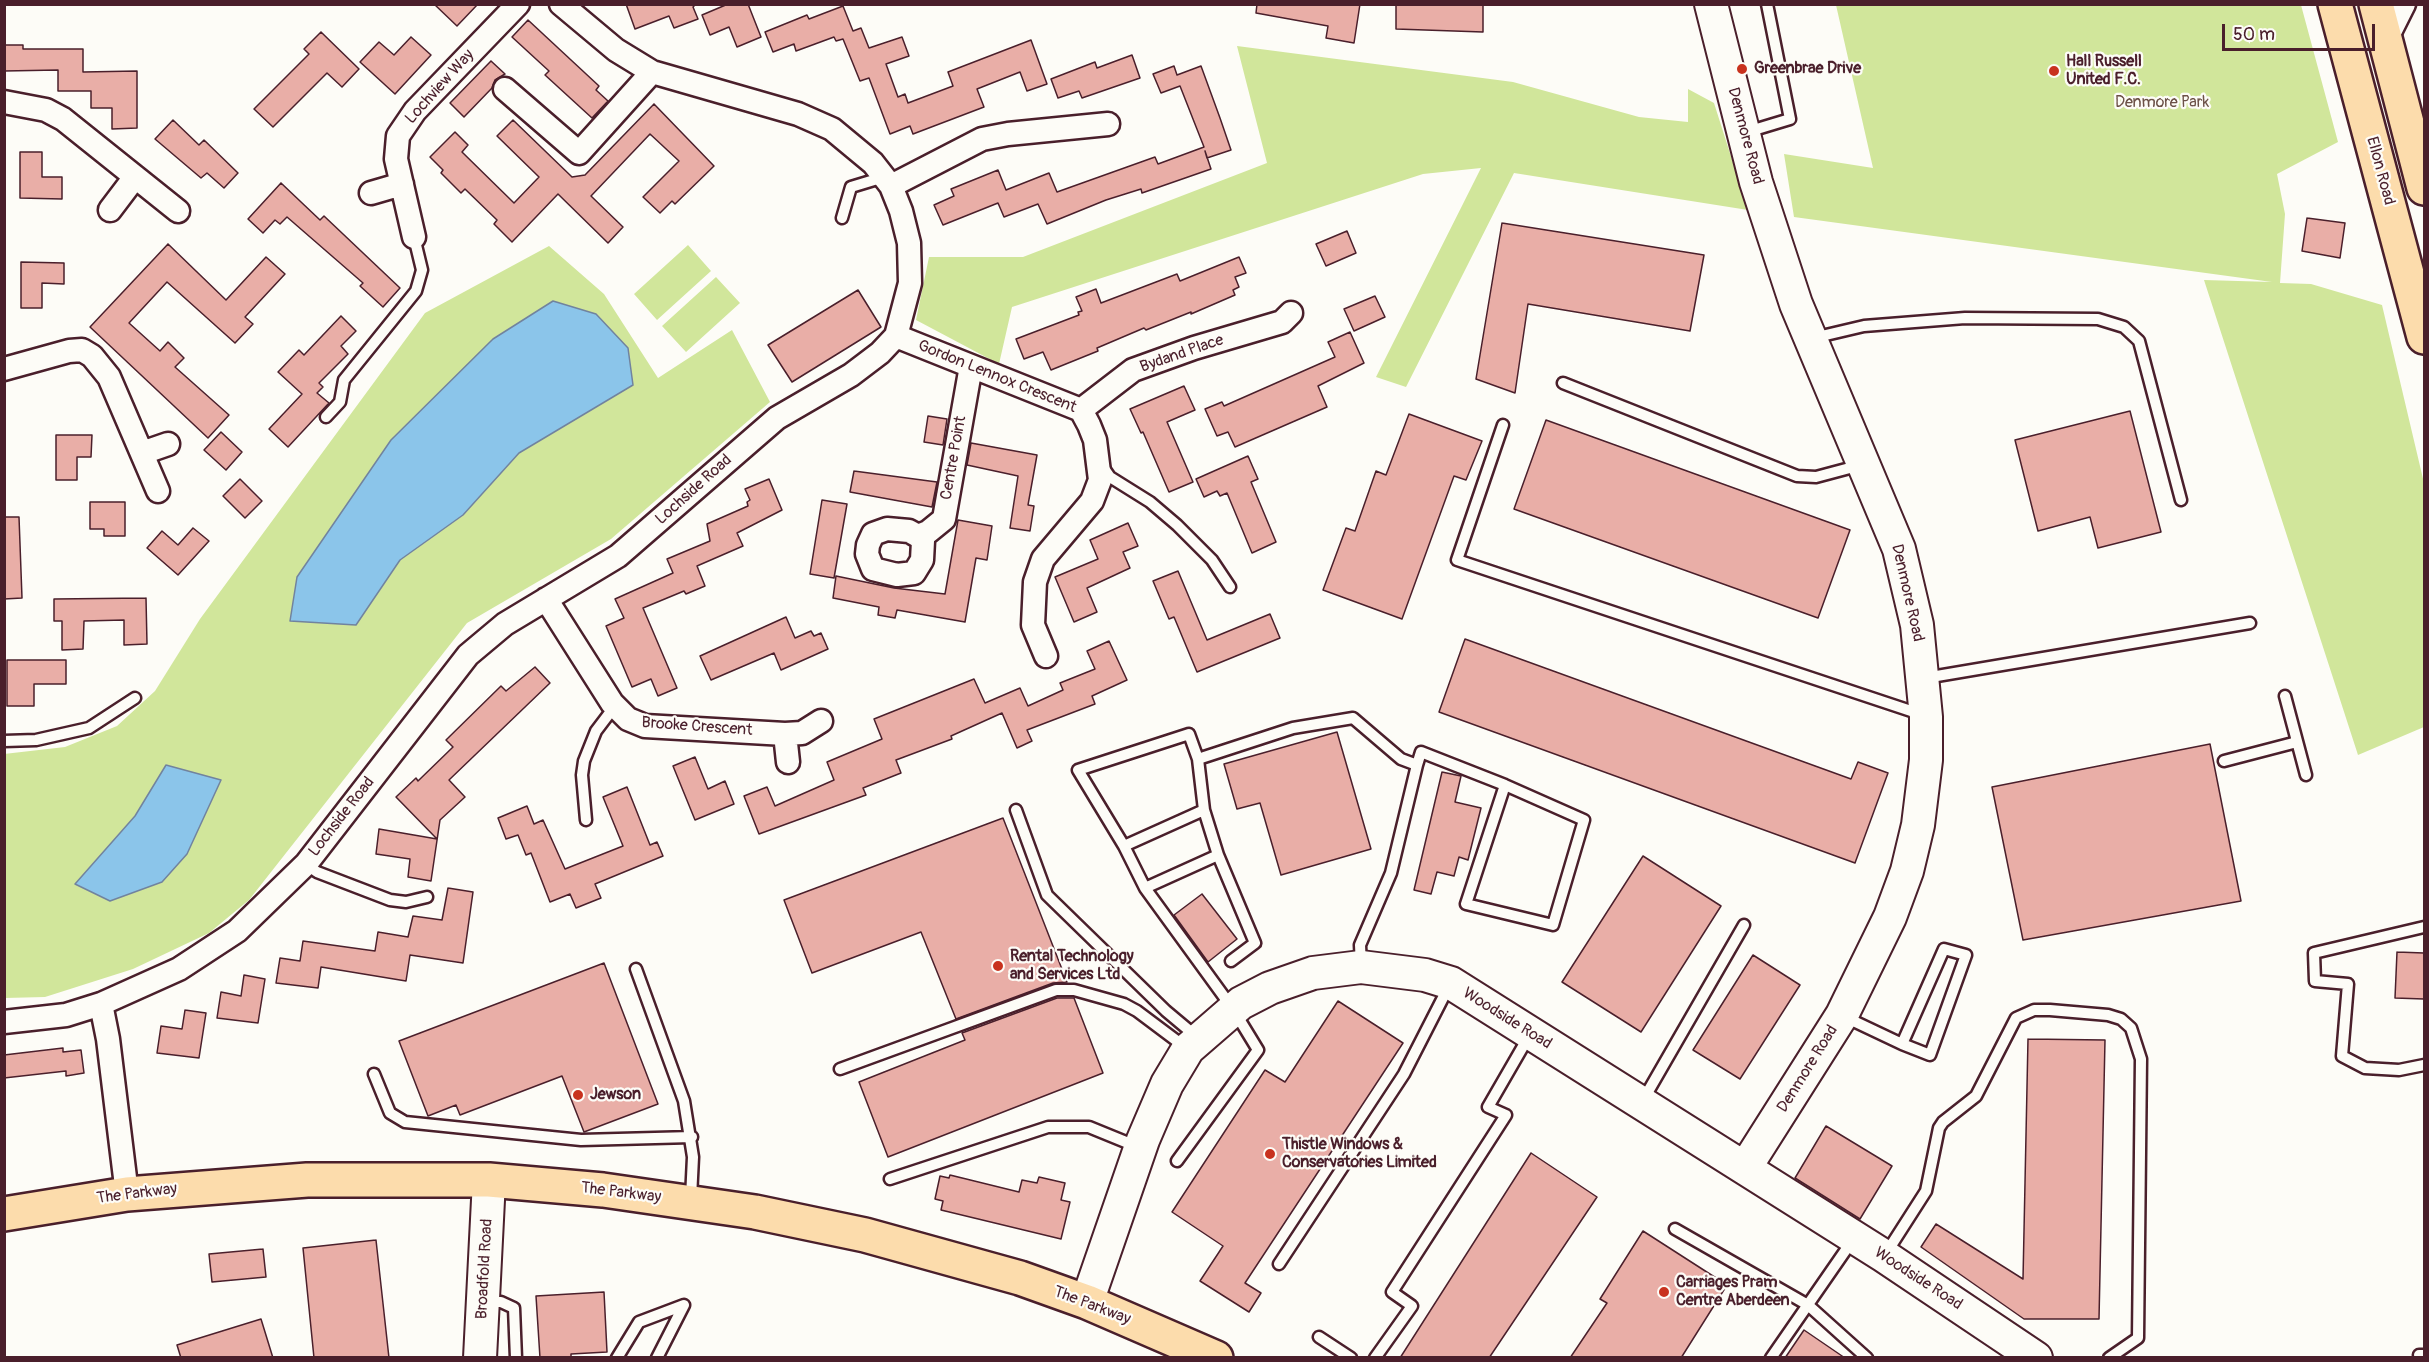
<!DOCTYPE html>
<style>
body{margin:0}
#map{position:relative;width:2429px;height:1362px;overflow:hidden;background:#fdfcf7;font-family:Pangolin,sans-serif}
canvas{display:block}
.frame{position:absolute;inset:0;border:6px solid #4a1f2b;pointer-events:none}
.scale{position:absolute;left:2222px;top:24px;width:153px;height:27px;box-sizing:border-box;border:3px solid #4a1f2b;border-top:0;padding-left:8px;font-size:18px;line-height:21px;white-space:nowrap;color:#4a1f2b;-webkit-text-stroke:4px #fdfcf7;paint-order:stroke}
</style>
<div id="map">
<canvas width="2429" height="1362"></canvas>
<div class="frame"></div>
<div class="scale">50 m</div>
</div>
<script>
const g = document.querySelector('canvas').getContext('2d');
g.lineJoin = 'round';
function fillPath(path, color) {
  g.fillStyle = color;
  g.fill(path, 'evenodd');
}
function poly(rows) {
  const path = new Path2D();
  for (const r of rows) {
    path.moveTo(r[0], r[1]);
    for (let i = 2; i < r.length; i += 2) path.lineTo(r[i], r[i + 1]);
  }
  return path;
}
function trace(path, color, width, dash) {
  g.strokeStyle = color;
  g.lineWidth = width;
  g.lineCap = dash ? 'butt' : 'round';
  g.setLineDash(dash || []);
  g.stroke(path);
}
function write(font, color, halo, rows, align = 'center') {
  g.font = font + ' Pangolin,sans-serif';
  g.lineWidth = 4.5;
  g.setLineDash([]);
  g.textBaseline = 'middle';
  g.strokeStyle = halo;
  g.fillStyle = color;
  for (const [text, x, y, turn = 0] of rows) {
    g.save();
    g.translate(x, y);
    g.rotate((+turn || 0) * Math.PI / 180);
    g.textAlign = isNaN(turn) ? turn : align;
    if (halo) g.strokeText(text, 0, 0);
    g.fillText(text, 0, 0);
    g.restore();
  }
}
fillPath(poly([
 [1836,5,2301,5,2338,142,2277,174,2285,214,2280,283,2311,284,2382,305,2424,483,2424,727,2358,755,2204,280,2272,282,1794,217,1784,154,1873,168],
 [1237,46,1513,82,1639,117,1688,122,1688,89,1714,103,1748,210,1514,173,1406,387,1376,377,1481,168,1423,174,1012,307,999,364,916,320,929,257,1023,257,1267,163],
 [688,245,711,271,657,320,634,294],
 [549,246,604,294,658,378,732,330,770,402,611,539,467,623,249,900,209,933,133,969,45,997,5,998,4,754,65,747,117,726,155,691,200,619,425,313],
 [493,339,632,385,519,453,463,515,400,560,356,625,290,621,297,577,391,440],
 [166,765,221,780,187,854,75,884,135,816],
 [716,277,740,303,686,352,662,326]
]), '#d1e69b');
const water = poly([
 [553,301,596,314,628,348,633,385,519,453,463,515,400,560,356,625,290,621,297,577,391,440,493,339,553,301],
 [166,765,221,780,187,854,162,882,110,901,75,884,135,816,166,765]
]);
fillPath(water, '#8bc5ea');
trace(water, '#71839e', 1.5);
const building = poly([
 [434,4,478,4,457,26,434,4],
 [626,4,696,4,693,7,698,19,674,28,669,16,635,29,626,4],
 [728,4,748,4,761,37,737,47,729,27,710,35,702,15,728,4],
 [1257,4,1360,4,1354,43,1326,38,1328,26,1256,13,1257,4],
 [1396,4,1483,5,1483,32,1396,29,1396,4],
 [843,6,853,31,861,28,869,48,902,37,909,56,886,64,898,97,905,94,908,103,953,86,948,72,1031,40,1047,84,1027,91,1020,72,977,89,984,107,913,134,910,126,890,134,869,78,860,81,843,39,836,41,834,37,796,51,794,44,773,52,765,32,807,15,809,19,843,6],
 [528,20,599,86,596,90,608,101,592,118,545,75,549,71,512,37,528,20],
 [321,32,359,69,342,87,327,73,273,127,254,109,309,54,304,49,321,32],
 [411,37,431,55,395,94,360,62,379,42,394,55,411,37],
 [4,45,23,45,23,49,83,49,83,72,137,71,137,128,112,129,112,108,91,108,91,91,58,91,58,70,4,71,4,45],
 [1132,55,1140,78,1082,98,1079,91,1058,98,1051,79,1095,62,1097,68,1132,55],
 [491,61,505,74,495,80,492,88,464,117,450,103,491,61],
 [1174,66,1177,75,1201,66,1220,118,1231,150,1207,158,1205,151,1211,169,1142,193,1141,189,1106,200,1047,224,1038,204,1004,217,998,203,943,225,934,205,954,196,951,189,998,170,1006,190,1049,173,1057,192,1155,157,1158,164,1204,147,1180,86,1161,93,1153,74,1174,66],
 [654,104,714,166,675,204,672,201,660,213,643,197,679,161,650,134,591,196,623,227,608,243,558,194,512,242,494,224,497,220,465,189,461,193,441,173,443,170,430,157,455,132,468,145,462,152,514,203,539,177,497,136,513,120,572,177,585,175,654,104],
 [173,120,199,145,204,140,238,173,224,188,207,173,201,178,155,139,173,120],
 [20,152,42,152,42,177,62,177,62,199,20,198,20,152],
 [281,183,320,220,324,216,400,288,383,307,360,286,363,283,287,217,280,224,275,220,263,233,248,219,281,183],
 [2307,218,2345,223,2340,258,2302,251,2307,218],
 [1502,223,1704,255,1690,331,1528,304,1515,393,1476,379,1502,223],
 [1347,231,1356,253,1326,266,1316,244,1347,231],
 [168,244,226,300,266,257,285,274,245,317,253,324,235,343,167,282,129,323,160,351,168,342,184,358,175,367,229,415,208,438,90,327,168,244],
 [1239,257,1246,273,1235,277,1239,287,1233,290,1235,295,1191,314,1191,312,1146,330,1144,328,1097,348,1098,351,1051,370,1043,352,1024,359,1016,339,1079,315,1078,312,1082,311,1076,297,1096,289,1101,303,1177,274,1180,281,1239,257],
 [21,262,64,263,64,284,42,283,42,308,21,308,21,262],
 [858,290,881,327,792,382,768,345,858,290],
 [1375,296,1385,317,1354,331,1344,309,1375,296],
 [341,316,356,331,341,346,348,354,319,383,323,387,317,393,329,403,288,447,269,429,302,394,278,372,299,350,304,355,341,316],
 [1350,332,1364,363,1318,386,1327,407,1235,447,1228,432,1217,436,1205,409,1222,402,1224,406,1335,357,1328,342,1350,332],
 [1184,386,1195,410,1167,422,1193,482,1169,492,1143,432,1141,433,1130,409,1184,386],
 [2130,411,2161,532,2098,548,2090,517,2038,531,2015,440,2130,411],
 [1409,414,1482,441,1466,480,1454,476,1402,619,1323,590,1346,528,1355,531,1376,471,1386,475,1409,414],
 [928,416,947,419,943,445,924,442,928,416],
 [1546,420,1850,530,1818,618,1514,509,1546,420],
 [221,432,242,452,226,470,204,450,221,432],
 [56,435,92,435,91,457,77,457,77,480,56,480,56,435],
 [971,443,1037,455,1028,505,1034,506,1030,531,1010,528,1018,476,967,465,971,443],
 [1248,456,1258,479,1251,482,1276,542,1252,553,1227,493,1220,496,1217,491,1204,497,1196,479,1248,456],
 [854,471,937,482,932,507,850,492,854,471],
 [240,479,262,501,245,518,223,496,240,479],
 [769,479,782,510,737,533,743,546,697,566,705,586,686,594,684,591,643,608,677,688,658,696,651,679,632,687,606,626,624,618,615,599,673,573,667,559,710,541,707,524,748,506,747,502,750,500,745,489,769,479],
 [822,500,847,504,834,578,810,574,822,500],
 [90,502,125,502,125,536,104,536,104,529,90,529,90,502],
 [4,517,19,517,22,598,4,599,4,517],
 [958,520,992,526,987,560,976,558,965,622,897,610,895,618,878,615,879,607,833,598,836,576,894,588,945,594,958,520],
 [1128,523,1138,546,1123,552,1130,568,1087,588,1097,612,1074,622,1055,577,1098,559,1090,540,1128,523],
 [193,528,209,541,178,575,147,548,162,531,178,545,193,528],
 [1178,571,1207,640,1270,614,1280,638,1197,672,1174,617,1169,619,1153,581,1178,571],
 [146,598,147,644,124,645,124,620,84,621,83,649,62,650,62,621,54,621,54,599,146,598],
 [786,617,795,638,811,631,814,636,821,633,828,649,781,670,774,653,711,680,700,656,786,617],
 [1465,639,1851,779,1858,762,1888,773,1855,863,1439,712,1465,639],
 [1109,641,1127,680,1092,696,1095,704,1027,730,1032,741,1017,748,1002,713,951,736,952,739,896,760,901,773,863,788,866,795,759,834,744,796,767,787,775,806,834,780,827,762,882,739,874,719,974,679,985,703,1020,688,1028,706,1063,690,1060,683,1095,669,1087,651,1109,641],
 [7,660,66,660,66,684,34,684,34,706,7,706,7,660],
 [535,667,550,683,449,780,465,797,440,820,431,881,408,877,410,859,376,854,379,829,437,839,396,797,416,778,418,781,453,747,446,740,501,686,506,691,535,667],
 [1337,732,1371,849,1281,875,1260,803,1237,809,1224,764,1337,732],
 [2210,744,2241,901,2023,940,1992,787,2210,744],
 [695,757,708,789,725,781,734,804,695,820,673,766,695,757],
 [1442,772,1461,776,1455,802,1481,808,1468,860,1459,857,1454,876,1437,872,1431,894,1414,890,1442,772],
 [627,787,650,845,657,842,663,856,595,884,601,898,576,908,570,894,550,902,531,853,526,855,518,835,506,839,498,818,527,806,534,824,543,820,565,869,623,846,603,797,627,787],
 [1003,818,1067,982,1053,983,956,1019,921,932,812,973,784,900,1003,818],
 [1643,856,1721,906,1641,1032,1562,982,1643,856],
 [448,888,473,892,463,963,410,955,406,981,321,967,318,988,276,983,280,958,300,961,303,941,375,951,378,932,408,937,413,916,442,920,448,888],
 [1202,894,1237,939,1208,962,1174,915,1202,894],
 [2397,952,2424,953,2424,999,2395,998,2397,952],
 [1753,955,1800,985,1740,1079,1693,1050,1753,955],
 [604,963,658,1104,584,1132,562,1076,460,1115,456,1105,428,1116,399,1041,604,963],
 [244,975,265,979,258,1023,217,1018,221,992,241,996,244,975],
 [1057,998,1074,998,1103,1073,888,1157,859,1082,965,1040,962,1033,1057,998],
 [1338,1001,1403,1043,1245,1283,1261,1293,1249,1312,1200,1281,1223,1246,1172,1212,1265,1070,1285,1082,1338,1001],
 [185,1010,206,1013,199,1058,157,1053,161,1026,182,1029,185,1010],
 [2028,1039,2105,1040,2099,1319,2024,1319,1921,1247,1936,1224,2023,1279,2028,1039],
 [63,1048,63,1052,81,1050,84,1073,66,1076,66,1071,4,1078,4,1055,63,1048],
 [1826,1126,1892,1166,1860,1219,1795,1178,1826,1126],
 [1531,1153,1597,1197,1489,1358,1400,1358,1531,1153],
 [950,1175,1019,1192,1022,1180,1037,1183,1039,1177,1065,1183,1061,1200,1070,1202,1061,1239,941,1210,943,1201,935,1199,940,1176,949,1178,950,1175],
 [1643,1231,1727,1285,1681,1358,1570,1358,1607,1303,1600,1299,1643,1231],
 [376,1240,389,1358,314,1358,303,1248,376,1240],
 [263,1249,266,1277,212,1282,209,1254,263,1249],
 [604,1292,607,1352,571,1354,571,1358,540,1358,536,1296,604,1292],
 [261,1319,273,1358,181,1358,177,1345,261,1319],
 [1804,1330,1845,1358,1785,1358,1804,1330]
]);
fillPath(building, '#e9aea7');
trace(building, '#4a1f2b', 1.5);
const lane = poly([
 [1747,132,1790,119,1767,4],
 [842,218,851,187,884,177],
 [1813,338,1864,326,1965,318,2098,319,2124,327,2139,341,2181,500],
 [1563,383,1797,476,1816,477,1861,465],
 [326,417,340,402,344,380,416,291,422,270,414,237],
 [1503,425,1457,560,1923,715],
 [1103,467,1110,477,1150,502,1177,525,1212,560,1230,587],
 [1925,678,2250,623],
 [2285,696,2306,775],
 [4,741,36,740,89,728,135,698],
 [2224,761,2297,742],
 [1417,765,1421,752,1505,785,1584,820,1553,925,1466,904,1505,785],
 [1016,810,1047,895,1166,1011,1197,1037],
 [586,820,582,775,584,761,596,731,615,706],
 [1124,846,1204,810,1198,759],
 [1218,855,1255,943,1231,961],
 [306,864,317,872,390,900,406,902,427,897],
 [1145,888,1218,855,1204,810],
 [2424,927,2314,953,2315,981,2348,984,2342,1056,2365,1068,2399,1070,2424,1065],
 [636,969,684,1101,693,1157,691,1198],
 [1845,1017,1902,1044,1944,949,1966,955,1930,1055,1902,1044],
 [840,1069,1056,990,1074,990,1124,1004,1137,1011,1185,1047],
 [374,1074,390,1113,405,1122,581,1140,692,1137],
 [1642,1102,1744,925],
 [1177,1161,1258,1050,1233,1009,1145,888,1124,846,1078,770,1189,734,1198,759,1293,728,1353,718,1401,759,1417,765,1391,873,1360,945,1361,966],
 [890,1179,1048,1127,1089,1127,1138,1147],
 [1675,1229,1808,1305,1867,1358],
 [1885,1255,1926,1191,1939,1128,1943,1122,1976,1096,2016,1018,2034,1010,2050,1010,2108,1015,2121,1019,2131,1028,2141,1059,2138,1338,2109,1358],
 [1279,1264,1404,1074,1449,986],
 [486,1302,501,1302,514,1308,516,1358],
 [1319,1337,1351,1358],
 [2419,1355,2424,1355],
 [617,1358,639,1322,684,1305,657,1358],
 [1375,1358,1412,1306,1392,1292,1506,1115,1488,1107,1529,1036],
 [1771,1358,1852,1241]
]);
const street = poly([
 [2386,40,2404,4],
 [505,89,579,153,652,72],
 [4,102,46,110,63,119,178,211],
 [891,186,982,139,1008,134,1108,124],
 [371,193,402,184],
 [110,210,135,177],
 [414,237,396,159,398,136,415,111,518,4],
 [896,336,1081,410,1089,425,1095,440,1100,480,1092,501,1043,559,1035,582,1033,625,1046,656],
 [4,369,69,351,82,350,92,356,109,377,158,491],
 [1081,410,1133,370,1194,348,1282,322,1291,313],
 [142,453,168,444],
 [918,536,923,541,922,560,914,573,897,575,873,569,867,554,868,545,873,534,887,529,909,531,918,536,928,532,944,519,971,366],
 [546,599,612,703,628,719,645,726,785,734,802,733,821,721],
 [785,734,788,762],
 [101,1004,108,1039,127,1194],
 [4,1022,66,1015,101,1004,179,969,237,931,306,864,468,655,505,624,618,556,777,418,851,375,880,353,896,336,910,283,909,243,901,211,891,186,873,163,832,129,798,114,652,72,616,50,561,4]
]);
const secondary = poly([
 [1711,4,1756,182,1796,304,1899,549,1917,625,1926,717,1926,760,1918,825,1907,871,1890,917,1842,1015,1745,1168],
 [1087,1302,1143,1140,1167,1084,1188,1049,1241,1003,1270,988,1313,973,1361,967,1425,975,1451,983,1884,1256,2036,1358],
 [480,1358,489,1180]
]);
const primary = poly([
 [2335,4,2424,337],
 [2376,4,2424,188],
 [4,1214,127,1194,307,1180,489,1180,603,1190,755,1212,865,1235,1020,1278,1087,1302,1216,1358]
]);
trace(lane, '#4a1f2b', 15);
trace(street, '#4a1f2b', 27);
trace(secondary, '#4a1f2b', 36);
trace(primary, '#4a1f2b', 38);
trace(lane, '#fdfcf7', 10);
trace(street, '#fdfcf7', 22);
trace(secondary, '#fdfcf7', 32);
trace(primary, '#fcdcac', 33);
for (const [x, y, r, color] of [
 [1742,69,6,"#c8321e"],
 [2054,71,6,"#c8321e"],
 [998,966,6,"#c8321e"],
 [578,1095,6,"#c8321e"],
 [1270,1154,6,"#c8321e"],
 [1664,1292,6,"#c8321e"]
]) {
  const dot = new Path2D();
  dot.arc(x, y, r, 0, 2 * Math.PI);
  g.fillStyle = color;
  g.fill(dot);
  trace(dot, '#fdfcf7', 2);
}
write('bold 16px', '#4a1f2b', '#fdfcf7', [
 ["Hall Russell",2066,62],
 ["United F.C.",2066,80],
 ["Greenbrae Drive",1754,69],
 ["Rental Technology",1010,957],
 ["and Services Ltd",1010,975],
 ["Jewson",590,1095],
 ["Thistle Windows &",1282,1145],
 ["Conservatories Limited",1282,1163],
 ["Carriages Pram",1676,1283],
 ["Centre Aberdeen",1676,1301]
], 'left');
write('16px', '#4a1f2b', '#fdfcf7', [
 ["Lochview Way",440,87,-48],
 ["Denmore Road",1745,136,75],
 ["Ellon Road",2380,171,75],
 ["Bydand Place",1182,354,-19],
 ["Gordon Lennox Crescent",997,377,22],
 ["Centre Point",954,458,-80],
 ["Lochside Road",694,490,-42],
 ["Denmore Road",1907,593,77],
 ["Brooke Crescent",697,727,4],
 ["Lochside Road",342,817,-52],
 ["Woodside Road",1507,1019,32],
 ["Denmore Road",1808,1069,-58],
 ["The Parkway",621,1193,7],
 ["The Parkway",137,1194,-7],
 ["Broadfold Road",485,1269,-87],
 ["Woodside Road",1918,1279,33],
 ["The Parkway",1092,1306,21]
]);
write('16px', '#6c5147', '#fdfcf7', [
 ["Denmore Park",2162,103]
]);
</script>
